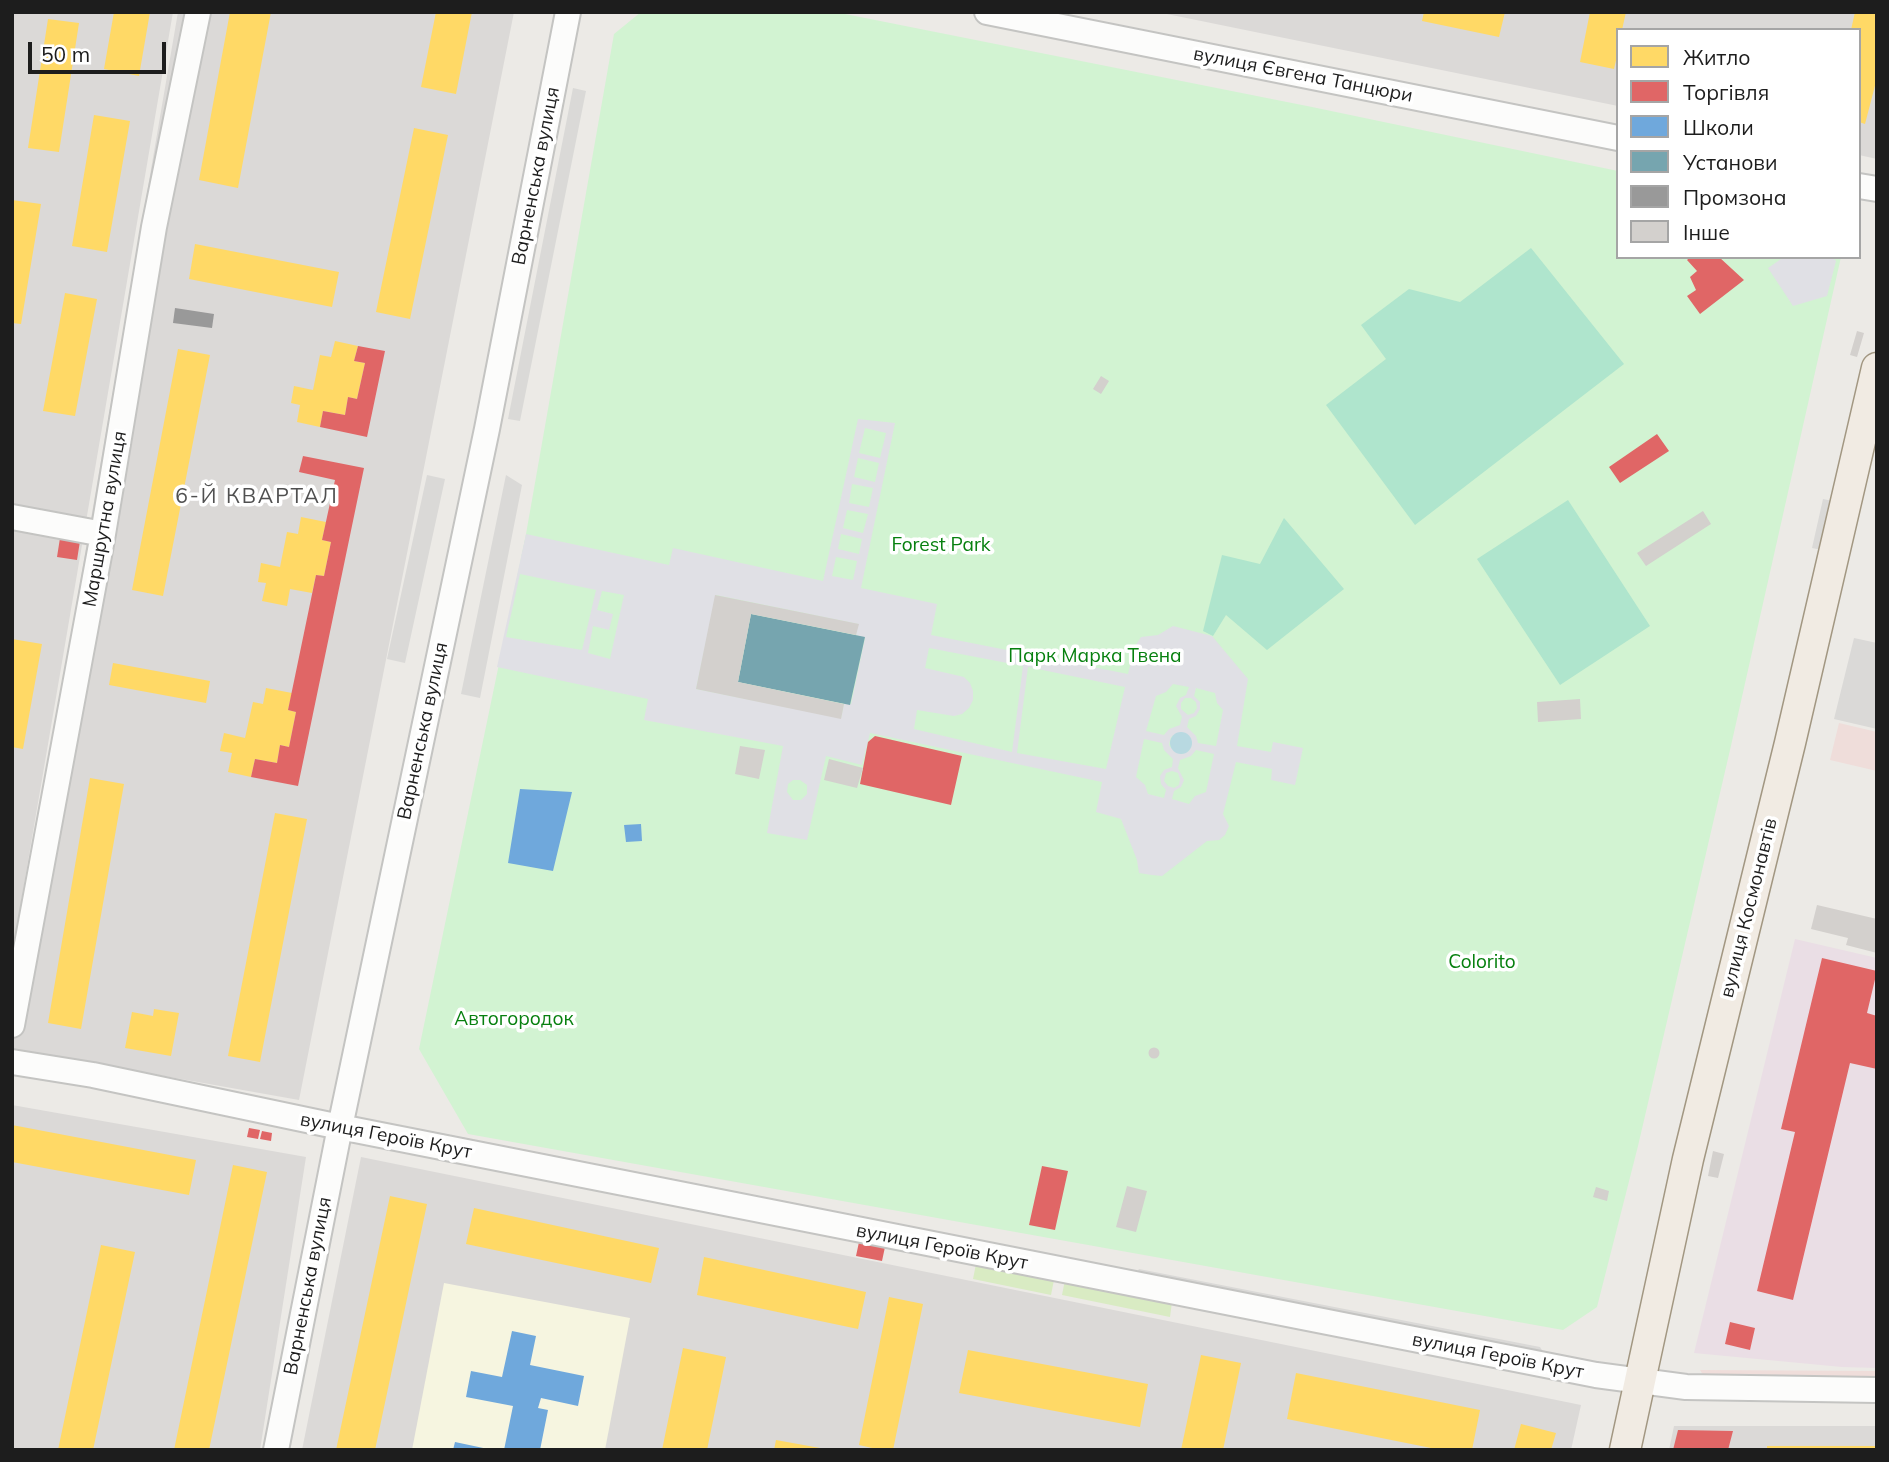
<!DOCTYPE html>
<meta charset="utf-8">
<style>
body{margin:0}
#map{position:relative;width:1889px;height:1462px;overflow:hidden;background:#eceae6;font-family:Mulish,sans-serif}
canvas{display:block}
.frame{position:absolute;inset:0;border:14px solid #1d1d1d;pointer-events:none}
.legend{position:absolute;left:1616px;top:28px;width:245px;height:231px;box-sizing:border-box;background:#fff;border:2px solid #a5a5a5;margin:0;padding:9px 12px;list-style:none;font-size:21px;color:#1d1d1d}
.legend li{display:flex;align-items:center;gap:14px;height:35px}
.legend b{width:35px;border:2px solid #a5a5a5}
.scale{position:absolute;left:28px;top:42px;width:138px;height:32px;box-sizing:border-box;border:4px solid #1d1d1d;border-top:0;padding-left:9px;font-size:21px;line-height:24px;white-space:nowrap;color:#1d1d1d;-webkit-text-stroke:5px #fff;paint-order:stroke}
</style>
<div id="map">
<canvas width="1889" height="1462"></canvas>
<div class="frame"></div>
<ul class="legend">
<li><b style="height:19px;background:#ffd966"></b>Житло</li>
<li><b style="height:19px;background:#e06666"></b>Торгівля</li>
<li><b style="height:19px;background:#6fa8dc"></b>Школи</li>
<li><b style="height:19px;background:#76a5af"></b>Установи</li>
<li><b style="height:19px;background:#999"></b>Промзона</li>
<li><b style="height:19px;background:#d3d0cd"></b>Інше</li>
</ul>
<div class="scale">50 m</div>
</div>
<script>
const g = document.querySelector('canvas').getContext('2d');
g.lineJoin = 'round';
function fillPath(path, color) {
  g.fillStyle = color;
  g.fill(path, 'evenodd');
}
function poly(rows) {
  const path = new Path2D();
  for (const r of rows) {
    if (r.length === 3) {
      path.moveTo(r[0] + r[2], r[1]);
      path.arc(r[0], r[1], r[2], 0, 2 * Math.PI);
      continue;
    }
    path.moveTo(r[0], r[1]);
    for (let i = 2; i < r.length; i += 2) path.lineTo(r[i], r[i + 1]);
  }
  return path;
}
function trace(path, color, width, dash) {
  g.strokeStyle = color;
  g.lineWidth = width;
  g.lineCap = dash ? 'butt' : 'round';
  g.setLineDash(dash || []);
  g.stroke(path);
}
function write(font, color, halo, rows, align = 'center') {
  g.font = font + ' Mulish,sans-serif';
  g.lineWidth = 7;
  g.setLineDash([]);
  g.textBaseline = 'middle';
  g.strokeStyle = halo;
  g.fillStyle = color;
  for (const [text, x, y, turn = 0] of rows) {
    g.save();
    g.translate(x, y);
    g.rotate((+turn || 0) * Math.PI / 180);
    g.textAlign = isNaN(turn) ? turn : align;
    if (halo) g.strokeText(text, 0, 0);
    g.fillText(text, 0, 0);
    g.restore();
  }
}
fillPath(poly([
 [12,12,173,12,12,955,14,21],
 [178,12,514,12,299,1100,12,1049,12,979],
 [1157,12,1877,12,1877,159,1859,155,1859,30,1618,30,1618,106],
 [12,1105,306,1157,260,1450,12,1450],
 [361,1157,1581,1405,1571,1450,302,1450],
 [1674,1426,1877,1426,1877,1450,1669,1450]
]), '#dbd9d7');
fillPath(poly([
 [1839,723,1877,732,1877,771,1830,760],
 [1700,1370,1877,1371,1877,1380,1705,1378]
]), '#efddda');
fillPath(poly([
 [1795,939,1877,958,1877,1368,1842,1367,1694,1353]
]), '#eadee5');
fillPath(poly([
 [444,1283,630,1318,605,1450,412,1450]
]), '#f6f5e0');
fillPath(poly([
 [573,88,586,91,520,421,508,419],
 [427,475,445,479,405,663,387,659],
 [506,475,522,485,480,698,461,694],
 [1823,499,1833,501,1822,550,1812,548],
 [1854,638,1877,643,1877,729,1834,719],
 [410,1127,1016,1247,1022,1254,404,1132],
 [1139,1269,1540,1347,1545,1355,1134,1276]
]), '#dad9d7');
fillPath(poly([
 [976,1264,1054,1280,1051,1295,973,1279],
 [1065,1280,1172,1302,1170,1317,1062,1295]
]), '#d9ebc3');
fillPath(poly([
 [641,12,835,12,1312,107,1618,171,1618,257,1841,257,1730,750,1638,1146,1597,1307,1563,1330,468,1134,419,1049,526,534,614,34]
]), '#d2f3d2');
fillPath(poly([
 [1531,248,1624,364,1415,525,1326,405,1386,359,1361,325,1409,289,1460,302],
 [1568,500,1650,626,1560,685,1477,559],
 [1284,518,1344,589,1267,650,1226,615,1213,636,1203,631,1222,555,1260,564]
]), '#afe5cd');
fillPath(poly([
 [1784,257,1832,257,1836,261,1827,296,1793,306,1768,268],
 [858,419,895,423,861,588,937,604,931,635,1128,674,1135,646,1141,637,1158,635,1173,626,1212,636,1248,679,1237,746,1271,752,1273,742,1303,748,1295,785,1271,780,1272,769,1236,762,1223,814,1229,826,1225,835,1219,840,1207,841,1162,876,1152,875,1139,873,1137,860,1121,819,1096,812,1102,782,870,733,862,765,826,756,807,840,767,833,783,746,644,720,648,699,497,667,526,534,669,565,673,548,823,581],
 [865,428,886,433,880,458,859,453],
 [858,458,879,463,875,482,854,477],
 [852,484,873,488,869,507,849,503],
 [847,510,868,514,863,533,843,528],
 [841,534,862,539,859,554,838,549],
 [836,557,857,561,853,580,832,576],
 [520,574,596,590,582,650,506,637],
 [602,591,624,595,610,659,588,653,593,626,609,630,613,614,597,610],
 [716,595,858,624,856,635,865,638,851,704,844,704,841,718,696,689],
 [929,648,1023,666,1012,752,914,729,917,710,954,716,962,714,969,708,973,700,973,691,970,683,964,677,925,668],
 [1028,667,1125,687,1106,769,1017,753],
 [1173,684,1189,687,1186,695,1180,698,1176,706,1182,717,1180,725,1169,729,1164,735,1146,731,1156,696,1166,692],
 [1196,688,1215,693,1217,703,1223,710,1216,746,1198,743,1196,736,1187,727,1189,719,1196,716,1200,709,1200,702,1194,696],
 [1185,698,1191,698,1196,702,1197,708,1194,713,1188,715,1181,709,1181,703],
 [1177,733,1191,744,1189,751,1182,754,1170,747,1169,744,1171,737],
 [1144,739,1162,743,1164,750,1173,759,1172,767,1164,770,1160,776,1161,784,1166,790,1164,798,1148,794,1145,785,1136,777],
 [1196,750,1214,754,1206,792,1195,796,1189,804,1172,799,1174,791,1181,787,1184,780,1178,768,1180,760,1191,756],
 [1172,771,1178,773,1180,779,1179,785,1174,788,1168,786,1164,781,1166,773],
 [793,780,800,780,807,785,807,794,801,800,793,800,787,792,788,784]
]), '#e0e0e5');
fillPath(poly([
 [1181,743,11]
]), '#b8d9e1');
fillPath(poly([
 [114,12,150,12,139,76,104,69],
 [230,12,271,12,238,188,199,180],
 [436,12,472,12,456,94,421,87],
 [1424,12,1505,12,1499,37,1422,21],
 [1590,12,1626,12,1622,30,1618,30,1618,52,1614,69,1580,62],
 [1855,12,1877,12,1877,78,1865,124,1859,122,1859,30,1851,30],
 [48,19,79,23,59,152,28,148],
 [94,115,130,121,107,252,72,246],
 [414,128,448,135,410,319,376,312],
 [12,200,41,204,21,324,12,323],
 [195,244,339,272,332,307,189,279],
 [65,293,97,299,75,416,43,411],
 [335,341,358,346,354,361,365,363,357,399,348,397,345,415,323,411,320,427,297,422,300,405,291,403,294,386,313,390,320,355,331,357],
 [178,349,210,355,163,596,132,590],
 [301,517,326,522,322,540,331,542,324,576,316,575,312,593,290,589,287,606,262,601,266,583,258,582,261,563,280,567,287,532,298,534],
 [12,639,42,644,23,749,12,747],
 [113,663,210,681,206,703,109,685],
 [266,688,292,693,288,710,296,712,289,747,280,745,277,763,255,759,251,777,228,772,232,753,220,751,224,733,245,738,253,702,263,704],
 [90,778,124,784,81,1029,48,1023],
 [275,813,307,819,260,1062,228,1056],
 [154,1009,179,1013,171,1056,125,1048,132,1012,153,1016],
 [12,1125,196,1160,189,1195,12,1162],
 [233,1165,267,1172,209,1450,174,1450],
 [390,1196,427,1204,375,1450,336,1450],
 [474,1208,659,1248,651,1283,466,1244],
 [101,1245,135,1252,93,1450,58,1450],
 [704,1257,866,1292,858,1329,697,1295],
 [889,1297,923,1304,893,1450,881,1450,859,1445],
 [683,1348,726,1357,707,1450,662,1450],
 [968,1350,1148,1384,1140,1427,959,1393],
 [1201,1355,1241,1363,1223,1450,1181,1450],
 [1296,1373,1480,1410,1472,1450,1441,1450,1287,1419],
 [1521,1424,1556,1433,1551,1450,1514,1450],
 [776,1440,820,1448,820,1450,774,1450],
 [1767,1446,1877,1446,1877,1450,1767,1450]
]), '#ffd966');
fillPath(poly([
 [1690,257,1719,257,1744,280,1700,314,1687,296,1696,290,1690,277,1697,271,1687,260],
 [358,346,385,351,367,437,320,427,323,411,345,415,348,397,357,399,365,363,354,361],
 [1657,434,1669,451,1620,483,1609,467],
 [303,456,364,468,298,786,251,777,255,759,277,763,280,745,289,747,296,712,288,710,316,575,324,576,331,542,322,540,335,480,299,472],
 [60,538,80,541,77,560,57,557],
 [875,736,962,756,951,805,860,784,868,742],
 [1822,958,1877,971,1867,1013,1877,1016,1877,1069,1850,1063,1793,1300,1757,1291,1795,1132,1781,1129],
 [249,1128,260,1130,258,1139,247,1137],
 [262,1131,272,1133,271,1141,260,1139],
 [1042,1166,1068,1171,1055,1230,1029,1225],
 [859,1242,885,1247,882,1261,856,1256],
 [1730,1322,1755,1328,1750,1350,1725,1344],
 [1678,1430,1733,1431,1728,1450,1673,1450]
]), '#e06666');
fillPath(poly([
 [520,789,572,792,553,871,508,863],
 [641,824,642,841,626,842,624,825],
 [512,1331,536,1336,530,1365,584,1376,578,1406,541,1398,538,1408,548,1410,540,1450,504,1450,513,1406,466,1397,471,1371,502,1377],
 [455,1442,488,1449,488,1450,453,1450]
]), '#6fa8dc');
fillPath(poly([
 [751,614,865,637,850,705,738,682]
]), '#76a5af');
fillPath(poly([
 [175,308,214,314,212,328,173,323]
]), '#999');
fillPath(poly([
 [1857,331,1864,333,1857,357,1850,355],
 [1101,376,1109,381,1101,394,1093,389],
 [1703,511,1711,524,1646,566,1637,553],
 [715,595,859,624,856,635,751,614,738,682,844,704,841,719,696,689],
 [1580,699,1581,719,1538,722,1537,702],
 [740,746,765,750,759,779,735,774],
 [829,759,863,768,857,788,824,780],
 [1817,905,1877,919,1877,953,1846,945,1848,938,1811,929],
 [1154,1053,5.5],
 [1713,1151,1724,1154,1718,1178,1708,1176],
 [1127,1186,1147,1191,1136,1232,1116,1227],
 [1596,1187,1609,1191,1607,1201,1593,1197]
]), '#d3d0cd');
const minor = poly([
 [987,12,1618,138],
 [1859,186,1877,189],
 [12,517,103,534],
 [12,1025,103,534,154,227,198,12],
 [12,1062,93,1075,340,1127,1596,1375,1686,1387,1877,1390],
 [276,1450,340,1127,487,429,568,12]
]);
const major = poly([
 [1625,1450,1688,1159,1790,743,1877,368]
]);
trace(minor, '#c4c4c2', 28);
trace(major, '#a29782', 33);
trace(minor, '#fcfcfb', 24);
trace(major, '#f1ebe3', 30);
write('19px', '#1d1d1d', '#fff', [
 ["вулиця Євгена Танцюри",1303,75,11],
 ["Варненська вулиця",536,176,-79],
 ["Маршрутна вулиця",105,519,-80],
 ["Варненська вулиця",423,731,-78],
 ["вулиця Космонавтів",1749,908,-76],
 ["вулиця Героїв Крут",386,1136,11],
 ["вулиця Героїв Крут",942,1247,11],
 ["Варненська вулиця",308,1286,-79],
 ["вулиця Героїв Крут",1498,1356,11]
]);
write('19px', '#07800f', '#fff', [
 ["Forest Park",941,545],
 ["Парк Марка Твена",1095,656],
 ["Colorito",1482,962],
 ["Автогородок",514,1019]
]);
g.letterSpacing = '2px';
write('21px', '#505050', '#fff', [
 ["6-Й КВАРТАЛ",257,497]
]);
g.letterSpacing = '0px';
</script>
